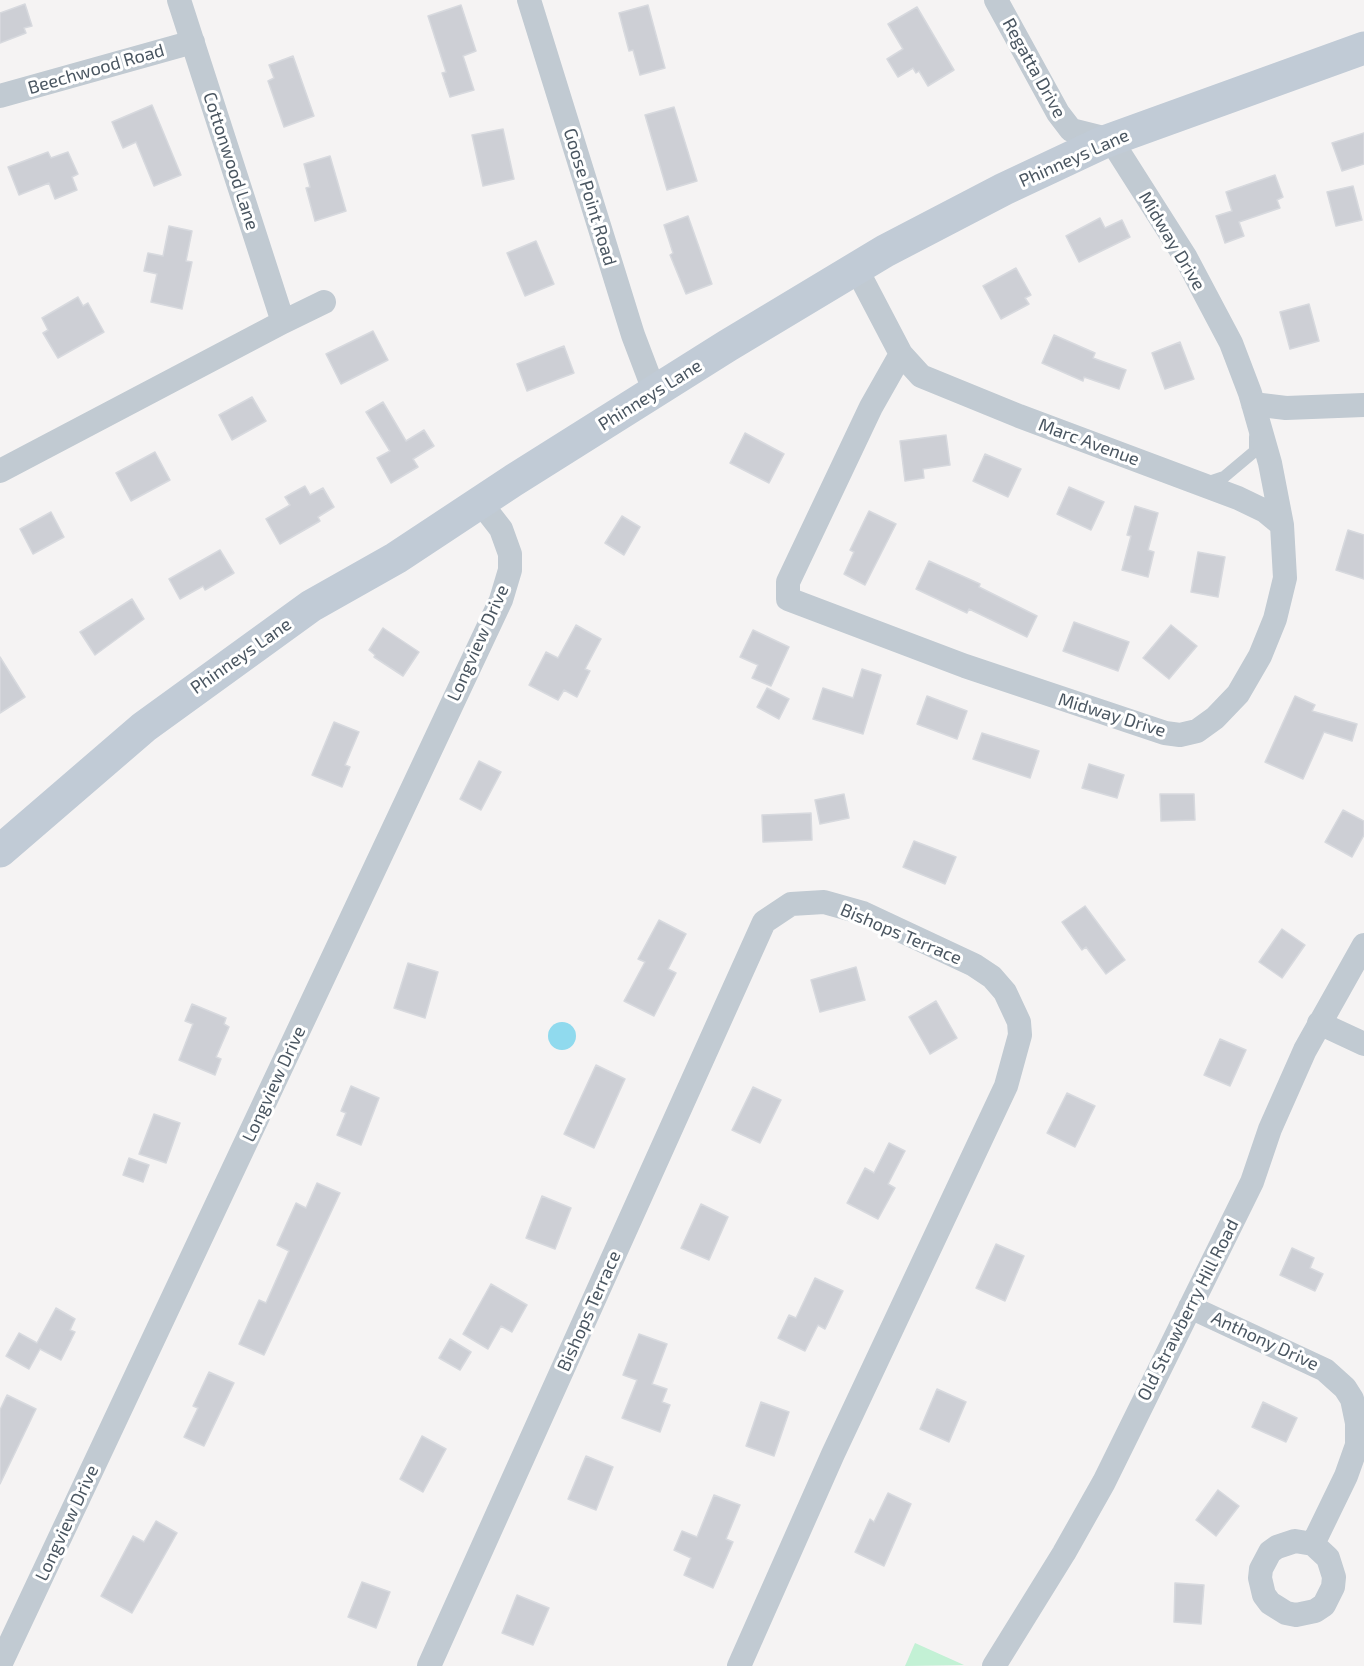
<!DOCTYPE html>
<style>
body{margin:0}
canvas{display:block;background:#f5f3f3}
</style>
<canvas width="1364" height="1666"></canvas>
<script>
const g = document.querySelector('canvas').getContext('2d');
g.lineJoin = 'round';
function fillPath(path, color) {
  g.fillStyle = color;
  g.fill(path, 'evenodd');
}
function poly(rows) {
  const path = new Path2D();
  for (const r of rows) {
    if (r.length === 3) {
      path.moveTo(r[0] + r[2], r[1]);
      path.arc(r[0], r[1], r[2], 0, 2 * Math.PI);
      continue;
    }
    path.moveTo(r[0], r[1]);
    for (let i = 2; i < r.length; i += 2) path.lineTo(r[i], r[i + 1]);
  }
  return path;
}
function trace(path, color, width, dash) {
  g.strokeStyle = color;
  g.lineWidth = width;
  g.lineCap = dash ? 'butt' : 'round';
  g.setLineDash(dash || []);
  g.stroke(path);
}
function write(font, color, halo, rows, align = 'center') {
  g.font = font + ' "Exo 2",sans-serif';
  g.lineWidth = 6;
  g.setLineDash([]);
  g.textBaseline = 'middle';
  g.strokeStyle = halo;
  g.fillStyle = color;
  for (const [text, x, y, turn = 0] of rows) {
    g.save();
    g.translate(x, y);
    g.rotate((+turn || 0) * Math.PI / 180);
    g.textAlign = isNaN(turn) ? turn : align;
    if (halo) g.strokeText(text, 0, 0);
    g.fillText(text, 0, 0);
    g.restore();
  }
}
fillPath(poly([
 [915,1643,964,1665,905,1666]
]), '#c3f1d5');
fillPath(poly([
 [562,1036,14]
]), '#90daee');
const building = poly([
 [25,4,32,26,24,28,26,33,0,43,0,13,25,4],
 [461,5,476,51,463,56,474,90,450,97,442,73,446,72,428,16,461,5],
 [648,5,665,68,640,75,633,50,629,51,619,13,648,5],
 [917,7,954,70,928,86,919,71,916,73,913,68,898,77,887,59,903,49,888,24,917,7],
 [293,56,314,116,284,127,268,81,274,78,269,65,293,56],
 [152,105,181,175,154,186,136,142,123,148,112,122,152,105],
 [674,107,697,181,667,190,645,115,674,107],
 [503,129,514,179,483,186,472,135,503,129],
 [1364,133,1364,164,1342,171,1332,143,1364,133],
 [48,152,51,158,68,152,78,174,72,177,77,190,55,199,49,183,19,195,8,167,48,152],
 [330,156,346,211,315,221,306,188,310,187,304,164,330,156],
 [1275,175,1283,197,1277,200,1280,208,1239,222,1244,236,1225,243,1216,216,1232,211,1226,192,1275,175],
 [1353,186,1362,220,1336,226,1327,192,1353,186],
 [688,216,712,284,686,294,670,255,673,253,664,225,688,216],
 [1100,218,1105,228,1122,220,1130,237,1079,262,1066,236,1100,218],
 [169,226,192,231,186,261,192,262,182,309,151,302,157,274,144,271,148,253,163,256,169,226],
 [536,241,554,284,525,296,507,253,536,241],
 [1016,268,1031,295,1025,298,1029,304,1001,319,983,286,1016,268],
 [78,297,83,306,88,303,104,332,58,358,43,333,48,330,42,318,78,297],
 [1309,304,1319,341,1290,349,1280,312,1309,304],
 [373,331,388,360,341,384,326,354,373,331],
 [1054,335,1095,353,1093,358,1126,370,1119,389,1084,377,1083,381,1042,363,1054,335],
 [1180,342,1194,379,1165,389,1152,353,1180,342],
 [564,346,574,373,527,391,517,364,564,346],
 [252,397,266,421,232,440,219,415,252,397],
 [383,402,406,441,424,430,434,446,413,459,418,467,391,483,377,458,390,451,366,412,383,402],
 [745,433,784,454,769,483,730,463,745,433],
 [946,435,950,465,923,469,924,478,905,481,900,441,946,435],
 [155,452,170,480,131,501,116,473,155,452],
 [985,454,1021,469,1008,497,973,481,985,454],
 [305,486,310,495,323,488,334,507,318,517,320,521,280,544,266,519,290,505,285,497,305,486],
 [1069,487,1104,502,1091,530,1057,514,1069,487],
 [1135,506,1158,513,1148,550,1154,552,1148,577,1122,570,1131,536,1127,535,1135,506],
 [869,511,896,524,865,585,844,574,854,552,850,550,869,511],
 [51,512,64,537,33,554,20,529,51,512],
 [622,516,640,527,624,555,605,543,622,516],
 [1348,530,1364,535,1364,579,1336,570,1348,530],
 [220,550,234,573,205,590,203,586,180,599,169,579,220,550],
 [1198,552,1225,557,1218,597,1191,592,1198,552],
 [929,561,980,584,979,587,1037,616,1027,637,969,609,967,613,916,589,929,561],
 [132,599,144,619,95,655,80,632,132,599],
 [1074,622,1129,642,1118,671,1063,651,1074,622],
 [576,625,601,639,585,669,590,671,577,697,564,690,558,700,529,685,546,652,558,658,576,625],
 [1171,625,1197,646,1169,679,1143,658,1171,625],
 [383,628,419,652,403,676,374,657,375,655,369,650,383,628],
 [753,630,789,647,771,686,752,678,758,665,740,657,753,630],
 [0,657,25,697,0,713,0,657],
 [862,669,881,675,863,734,813,719,823,688,853,698,862,669],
 [767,688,789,699,779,719,757,707,767,688],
 [927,696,967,711,957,739,917,724,927,696],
 [1295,696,1315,705,1312,711,1357,724,1352,741,1324,732,1303,779,1265,762,1295,696],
 [334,722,359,732,345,765,350,767,342,787,312,775,334,722],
 [982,733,1039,751,1030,778,973,759,982,733],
 [479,761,501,772,481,810,460,799,479,761],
 [1089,764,1124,775,1117,798,1082,788,1089,764],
 [844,794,849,818,820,824,815,800,844,794],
 [1160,794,1194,794,1195,820,1161,821,1160,794],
 [1343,810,1364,821,1364,835,1352,857,1325,842,1343,810],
 [811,813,812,840,763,842,762,815,811,813],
 [914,841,956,857,945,884,903,867,914,841],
 [1085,906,1125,960,1106,974,1086,947,1082,950,1062,922,1085,906],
 [659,920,686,934,668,969,676,973,654,1016,624,1001,645,962,638,959,659,920],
 [1282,929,1305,945,1282,978,1259,962,1282,929],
 [408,963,438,972,425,1018,394,1008,408,963],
 [856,967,865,1000,820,1012,811,980,856,967],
 [936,1001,957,1038,930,1054,909,1017,936,1001],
 [192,1004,226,1018,224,1024,229,1027,216,1057,221,1059,215,1075,179,1060,193,1024,185,1021,192,1004],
 [1220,1039,1246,1050,1230,1086,1204,1075,1220,1039],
 [596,1065,625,1079,594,1148,564,1134,596,1065],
 [351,1086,379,1098,361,1145,337,1135,346,1113,341,1111,351,1086],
 [753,1087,781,1100,760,1143,732,1130,753,1087],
 [1067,1093,1095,1106,1075,1147,1047,1133,1067,1093],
 [154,1114,180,1123,166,1163,139,1154,154,1114],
 [889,1143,905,1151,888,1184,895,1188,878,1219,847,1203,865,1168,874,1173,889,1143],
 [129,1158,149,1165,143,1182,123,1175,129,1158],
 [317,1183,340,1193,264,1355,239,1344,259,1300,266,1303,289,1251,277,1245,296,1203,306,1208,317,1183],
 [542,1196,571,1208,555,1249,526,1238,542,1196],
 [701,1204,728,1217,709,1260,681,1248,701,1204],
 [996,1244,1024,1256,1005,1301,976,1288,996,1244],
 [1292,1248,1314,1258,1310,1268,1323,1274,1315,1291,1280,1275,1292,1248],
 [815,1278,843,1291,825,1329,818,1325,805,1351,778,1338,789,1315,796,1318,815,1278],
 [491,1284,527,1305,512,1332,501,1326,488,1349,463,1334,491,1284],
 [56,1308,75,1319,70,1330,75,1332,61,1360,40,1349,29,1369,6,1356,19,1333,37,1343,56,1308],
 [639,1334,667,1344,652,1384,667,1389,662,1402,670,1405,660,1432,622,1418,637,1380,623,1375,639,1334],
 [450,1339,471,1352,460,1370,439,1358,450,1339],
 [209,1372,234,1383,204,1446,184,1437,198,1408,193,1406,209,1372],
 [937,1389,966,1402,949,1442,920,1429,937,1389],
 [7,1395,36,1409,0,1484,0,1410,7,1395],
 [761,1402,789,1412,774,1456,746,1446,761,1402],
 [1263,1402,1297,1418,1286,1442,1252,1427,1263,1402],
 [422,1436,446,1449,423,1492,400,1479,422,1436],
 [586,1456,613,1467,596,1510,568,1499,586,1456],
 [1218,1490,1239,1506,1216,1536,1196,1520,1218,1490],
 [888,1493,911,1504,884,1566,855,1552,870,1519,874,1522,888,1493],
 [714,1495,740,1505,726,1539,733,1542,713,1588,684,1575,691,1558,674,1550,682,1531,697,1537,714,1495],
 [156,1521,177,1533,132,1613,101,1596,133,1536,144,1542,156,1521],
 [362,1582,390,1592,376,1628,348,1617,362,1582],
 [1175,1583,1204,1585,1201,1624,1174,1622,1175,1583],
 [517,1595,549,1608,533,1645,502,1633,517,1595]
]);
fillPath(building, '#cdcfd5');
trace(building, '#d7d9de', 1.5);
trace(poly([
 [1206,483,1224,477,1255,451,1255,437]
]), '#c1cad2', 12);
trace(poly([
 [529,0,633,335,655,393],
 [0,96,193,42],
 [856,268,901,354,871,407,788,582,788,599,965,666,1165,733,1180,735,1197,731,1215,718,1238,694,1260,656,1275,619,1285,578,1282,525,1270,463,1250,393,1231,343,1186,258,1111,140,1071,130,1058,113,996,0],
 [283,322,324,302],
 [901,354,921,376,1019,416,1238,498,1265,511,1282,525],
 [1253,404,1286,408,1364,405],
 [0,471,283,322,179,0],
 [1319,1023,1364,1044],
 [1190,1307,1325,1370,1345,1388,1352,1399,1357,1423,1357,1445,1346,1476,1313,1544,1295,1541,1277,1547,1270,1552,1261,1569,1260,1578,1264,1595,1270,1603,1286,1613,1296,1615,1315,1611,1324,1605,1333,1587,1334,1577,1328,1558,1313,1544],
 [0,1665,501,600,510,570,510,554,501,529,480,502],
 [429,1666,764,922,791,904,824,902,863,913,974,965,992,977,1005,992,1019,1022,1020,1035,1006,1086,833,1454,739,1666],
 [994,1666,1064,1553,1104,1482,1252,1182,1270,1129,1305,1050,1364,945]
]), '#c1cad2', 24);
trace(poly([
 [0,851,144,727,311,606,396,558,514,480,727,346,885,251,1004,189,1104,142,1364,48]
]), '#c1cbd6', 33);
write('18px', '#4a5661', '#fff', [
 ["Regatta Drive",1034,68,61],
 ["Beechwood Road",96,69,-16],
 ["Phinneys Lane",1074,158,-24],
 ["Cottonwood Lane",231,161,72],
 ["Goose Point Road",590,197,73],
 ["Midway Drive",1172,241,59],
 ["Phinneys Lane",650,395,-32],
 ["Marc Avenue",1089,442,20],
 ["Longview Drive",478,643,-66],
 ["Phinneys Lane",241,656,-35],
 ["Midway Drive",1112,715,17],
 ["Bishops Terrace",901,934,23],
 ["Longview Drive",274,1084,-65],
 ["Old Strawberry Hill Road",1188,1310,-63],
 ["Bishops Terrace",589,1311,-66],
 ["Anthony Drive",1265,1341,25],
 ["Longview Drive",67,1523,-65]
]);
</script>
